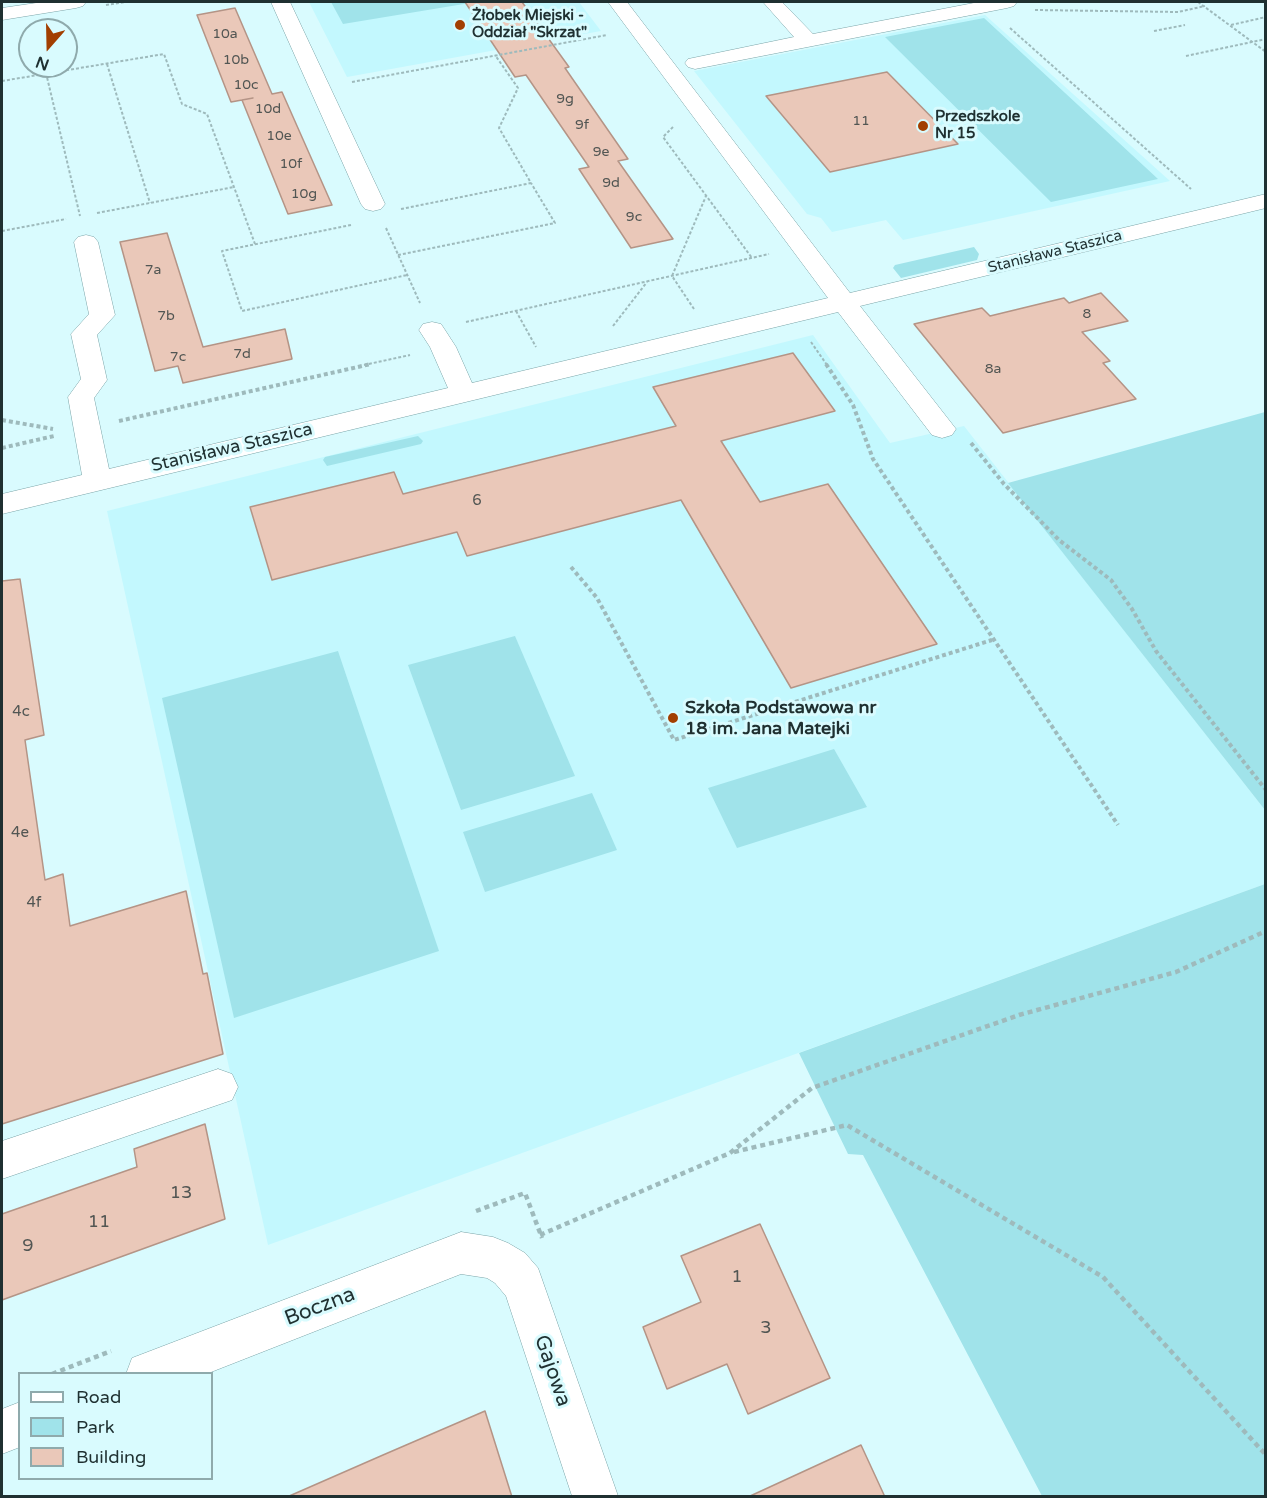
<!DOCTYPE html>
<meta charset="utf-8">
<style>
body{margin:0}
#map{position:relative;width:1267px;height:1498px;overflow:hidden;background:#d9fbfe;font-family:"Varela Round",sans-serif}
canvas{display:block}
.frame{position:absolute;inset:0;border:3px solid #1f3031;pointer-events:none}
.legend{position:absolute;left:18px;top:1372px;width:195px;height:108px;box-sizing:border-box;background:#d9fbfe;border:2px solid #8faaac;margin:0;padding:8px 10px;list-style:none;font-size:18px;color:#1f3031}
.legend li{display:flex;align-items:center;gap:12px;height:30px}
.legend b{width:30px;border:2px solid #8faaac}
.north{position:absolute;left:18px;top:18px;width:60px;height:60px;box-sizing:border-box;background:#d9fbfe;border:2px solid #8faaac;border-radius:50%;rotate:200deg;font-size:16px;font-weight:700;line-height:24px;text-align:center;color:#1f3031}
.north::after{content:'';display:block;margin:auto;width:21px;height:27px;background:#a23f01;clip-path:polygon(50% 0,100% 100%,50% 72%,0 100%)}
</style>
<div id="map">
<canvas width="1267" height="1498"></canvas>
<div class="frame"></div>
<ul class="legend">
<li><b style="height:8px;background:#fff"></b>Road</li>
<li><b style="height:16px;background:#a0e3ea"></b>Park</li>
<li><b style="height:16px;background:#eac8b9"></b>Building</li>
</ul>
<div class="north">N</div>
</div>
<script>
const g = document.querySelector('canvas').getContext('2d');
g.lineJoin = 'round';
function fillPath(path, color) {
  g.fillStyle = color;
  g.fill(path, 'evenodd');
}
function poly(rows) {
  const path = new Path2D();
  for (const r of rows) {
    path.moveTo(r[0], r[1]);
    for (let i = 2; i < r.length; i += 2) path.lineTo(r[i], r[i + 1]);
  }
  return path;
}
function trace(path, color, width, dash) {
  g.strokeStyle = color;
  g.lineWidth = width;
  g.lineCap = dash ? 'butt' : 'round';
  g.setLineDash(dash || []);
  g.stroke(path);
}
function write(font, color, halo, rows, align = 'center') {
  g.font = font + ' "Varela Round",sans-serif';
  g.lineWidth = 6;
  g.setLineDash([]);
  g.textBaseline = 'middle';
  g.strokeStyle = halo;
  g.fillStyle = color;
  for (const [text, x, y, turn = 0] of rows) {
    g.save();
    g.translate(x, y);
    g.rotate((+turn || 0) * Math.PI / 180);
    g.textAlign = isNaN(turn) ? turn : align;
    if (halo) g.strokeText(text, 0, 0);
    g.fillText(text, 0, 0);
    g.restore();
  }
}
fillPath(poly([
 [309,2,579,2,601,31,347,77],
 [985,15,1170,181,903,240,886,220,832,232,821,218,807,214,694,71],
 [813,335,890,443,964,426,1265,810,1265,884,268,1245,107,511]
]), '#c3f8fe');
fillPath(poly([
 [331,2,476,2,343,24],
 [984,18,1158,179,1051,202,885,37],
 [974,247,979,254,977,260,901,278,893,268,895,265],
 [1265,412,1266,412,1265,810,1008,483],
 [418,436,423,441,421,444,327,466,323,460,325,457],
 [515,636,575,776,461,810,408,665],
 [338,651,439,951,234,1018,162,698],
 [834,749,867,807,737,848,708,788],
 [592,793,617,850,485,892,463,832],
 [1265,884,1265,1496,1042,1496,863,1155,848,1154,799,1053]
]), '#a0e3ea');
const building = poly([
 [465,2,522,2,569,67,565,68,628,159,618,161,673,239,631,248,579,169,589,167,552,113,526,75,515,77,465,2],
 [235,8,272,94,282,92,332,205,288,214,242,100,253,98,231,102,197,15,235,8],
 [887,72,958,144,830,172,766,96,887,72],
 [167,233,203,347,285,329,292,359,183,383,178,366,155,371,120,242,167,233],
 [1101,293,1128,321,1082,332,1110,361,1103,363,1136,399,1003,433,914,324,982,308,990,316,1064,298,1069,303,1101,293],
 [793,353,835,411,721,441,760,502,828,484,937,644,791,688,681,500,467,556,457,532,272,580,250,507,394,472,403,494,676,426,653,387,793,353],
 [20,579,44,735,25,740,45,880,63,874,70,926,186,891,203,974,207,973,223,1054,2,1124,2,581,20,579],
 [205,1124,225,1219,2,1300,2,1214,137,1167,134,1149,205,1124],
 [760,1224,830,1378,748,1414,727,1364,667,1389,643,1327,701,1302,681,1256,760,1224],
 [485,1411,512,1497,287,1497,383,1455,485,1411],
 [861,1445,885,1497,748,1497,861,1445]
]);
fillPath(building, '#eac8b9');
trace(building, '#b49486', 1.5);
const minor = poly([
 [43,2,86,2,83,6,76,8,2,20,2,8,43,2],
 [271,2,290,2,385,204,381,209,373,211,365,209,361,204,271,2],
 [608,2,627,2,850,293,1266,194,1266,208,860,306,956,429,952,435,942,438,932,435,838,312,2,514,2,494,82,475,68,397,81,379,71,334,89,314,74,242,78,237,86,235,94,237,98,242,115,315,97,335,107,380,94,398,109,469,448,388,430,347,419,330,423,324,432,322,441,324,445,330,456,347,472,383,828,298,608,2],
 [763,2,782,2,813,34,979,2,1017,2,1014,6,1007,8,695,69,688,67,685,63,688,59,794,37,763,2],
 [218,1069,232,1074,238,1087,232,1100,2,1179,2,1141,218,1069],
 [461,1232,493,1237,508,1243,525,1253,538,1268,618,1496,572,1496,506,1296,495,1283,487,1278,461,1274,206,1374,126,1374,132,1358,461,1232],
 [20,1402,20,1447,2,1454,2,1409,20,1402]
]);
trace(minor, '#7ba4a8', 1);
trace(poly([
 [1198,2,1266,52],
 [106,5,126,2],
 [1035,10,1178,12,1205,6],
 [1231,25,1266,17],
 [1010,28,1191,189],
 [1154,31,1185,25],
 [1186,56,1266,39],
 [107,64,150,203],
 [46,73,80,216],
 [2,81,164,54,182,104,207,114,255,244],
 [352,82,607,35],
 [673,127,663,137,752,258],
 [401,209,531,183,499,128,518,88,495,55],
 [97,213,234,187],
 [351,225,222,251,242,311,407,275],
 [386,228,420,303],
 [2,231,66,219],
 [398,255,555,223,531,183],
 [694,309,672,276,706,196],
 [516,311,536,347],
 [466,322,769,254],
 [613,326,647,282],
 [811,342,827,365],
 [364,365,410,355]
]), '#9ebabc', 2, [3, 2]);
trace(poly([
 [826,364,853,405,873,459,1118,825],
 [2,420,53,429],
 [119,421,371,364],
 [971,443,1004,484,1059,540,1111,580,1132,609,1156,651,1266,790],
 [2,448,54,436],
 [571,567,597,598,674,740,992,640]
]), '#9ebabc', 4, [4, 3]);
trace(poly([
 [734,1152,847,1125,1103,1277,1266,1455],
 [476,1211,525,1193,542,1238],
 [540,1235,730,1153,812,1088,1019,1015,1176,972,1266,931],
 [52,1374,111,1351]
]), '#9ebabc', 4.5, [5, 4]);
fillPath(minor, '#fff');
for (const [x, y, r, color] of [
 [460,25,6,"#a23f01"],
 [923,126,6,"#a23f01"],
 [673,718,6,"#a23f01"]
]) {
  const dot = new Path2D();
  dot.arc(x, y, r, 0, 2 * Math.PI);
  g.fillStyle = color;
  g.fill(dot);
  trace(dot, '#d9fbfe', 2);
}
write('14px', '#525653', null, [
 ["10a",225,34],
 ["10b",236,60],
 ["10c",246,85],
 ["9g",565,99],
 ["10d",268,109],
 ["11",861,121],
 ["9f",582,125],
 ["10e",279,136],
 ["9e",601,152],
 ["10f",291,164],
 ["9d",611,183],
 ["10g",304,194],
 ["9c",634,217],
 ["7a",153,270],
 ["8",1087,314],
 ["7b",166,316],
 ["7d",242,354],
 ["7c",178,357],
 ["8a",993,369]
]);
write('bold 15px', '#1f3031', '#d9fbfe', [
 ["Żłobek Miejski -",472,16],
 ["Oddział \"Skrzat\"",472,33],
 ["Przedszkole",935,117],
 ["Nr 15",935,134]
], 'left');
write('15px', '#1f3031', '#d9fbfe', [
 ["Stanisława Staszica",1055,252,-14]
]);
write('15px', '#525653', null, [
 ["6",477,501],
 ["4c",21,712],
 ["4e",20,833],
 ["4f",34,903]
]);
write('18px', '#1f3031', '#d9fbfe', [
 ["Stanisława Staszica",232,448,-13]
]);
write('bold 18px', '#1f3031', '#d9fbfe', [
 ["Szkoła Podstawowa nr",685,708],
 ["18 im. Jana Matejki",685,729]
], 'left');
write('18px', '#525653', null, [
 ["13",181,1193],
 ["11",99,1222],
 ["9",28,1246],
 ["1",737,1277],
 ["3",766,1328]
]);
write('21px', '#1f3031', '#d9fbfe', [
 ["Boczna",320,1307,-21],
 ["Gajowa",552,1371,71]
]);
</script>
